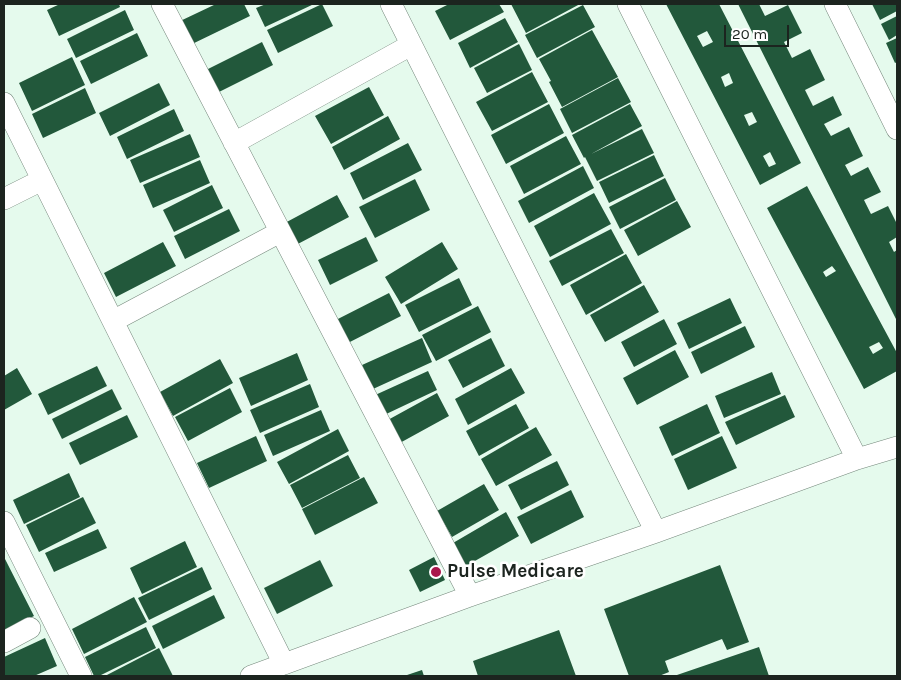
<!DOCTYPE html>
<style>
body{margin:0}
#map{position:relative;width:901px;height:680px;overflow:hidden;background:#e5faed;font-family:Karla,sans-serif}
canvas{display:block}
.frame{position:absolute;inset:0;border:5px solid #1c241f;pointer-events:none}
.scale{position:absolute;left:724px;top:25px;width:65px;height:22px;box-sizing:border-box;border:2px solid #1c241f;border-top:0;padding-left:6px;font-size:15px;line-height:18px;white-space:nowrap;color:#1c241f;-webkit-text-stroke:4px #fff;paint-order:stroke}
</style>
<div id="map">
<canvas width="901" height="680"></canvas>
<div class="frame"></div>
<div class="scale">20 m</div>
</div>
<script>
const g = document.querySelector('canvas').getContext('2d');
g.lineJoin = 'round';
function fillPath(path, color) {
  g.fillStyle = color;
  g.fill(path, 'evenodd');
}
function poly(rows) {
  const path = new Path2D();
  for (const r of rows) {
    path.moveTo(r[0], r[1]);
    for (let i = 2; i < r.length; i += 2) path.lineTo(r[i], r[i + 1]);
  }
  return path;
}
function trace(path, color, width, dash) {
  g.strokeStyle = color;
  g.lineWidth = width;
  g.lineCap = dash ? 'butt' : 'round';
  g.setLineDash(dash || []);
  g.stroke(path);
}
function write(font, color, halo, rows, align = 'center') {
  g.font = font + ' Karla,sans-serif';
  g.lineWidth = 5;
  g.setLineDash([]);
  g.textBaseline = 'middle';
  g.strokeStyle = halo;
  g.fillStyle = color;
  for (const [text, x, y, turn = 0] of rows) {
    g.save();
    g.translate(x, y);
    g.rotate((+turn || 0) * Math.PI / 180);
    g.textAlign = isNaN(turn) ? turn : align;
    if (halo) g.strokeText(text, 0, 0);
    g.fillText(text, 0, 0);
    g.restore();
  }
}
fillPath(poly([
 [60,4,119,4,120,7,59,36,47,10],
 [216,4,244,4,250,16,188,46,176,23],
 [266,4,314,4,265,27,256,8],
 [322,4,333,26,278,53,267,30],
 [449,4,499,4,504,12,450,40,435,11],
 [511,4,580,4,526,33],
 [666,4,719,4,801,163,760,185],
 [707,31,713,42,703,47,697,36],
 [729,73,733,83,725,87,721,77],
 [752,112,757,122,749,126,744,115],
 [770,152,776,164,769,167,763,156],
 [738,4,759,4,765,16,788,5,802,33,784,42,792,58,810,49,825,80,805,90,813,106,833,96,842,115,824,124,831,136,849,127,863,156,845,165,851,176,868,167,881,192,864,200,871,214,888,206,897,224,897,237,889,242,894,252,897,250,897,321],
 [872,4,897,4,897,11,880,20],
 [583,5,595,27,537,58,525,35],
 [125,10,134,30,76,58,67,39],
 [897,16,897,35,889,40,881,24],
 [505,18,518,42,470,68,458,43],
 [592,30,618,77,562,107,549,82,551,81,539,59],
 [137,33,148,56,91,84,80,61],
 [897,38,897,62,895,63,886,43],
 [262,42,273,65,213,95,202,72],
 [519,44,532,70,487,93,474,68],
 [72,57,85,85,32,111,19,83],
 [532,72,548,102,492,131,476,102],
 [618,78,631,102,572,133,560,109],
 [159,83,170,105,110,136,99,113],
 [369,87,384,115,331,144,315,116],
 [85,88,96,113,43,138,32,114],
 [549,104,564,133,506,164,491,135],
 [630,104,642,126,591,154,642,129,654,153,597,181,585,157,584,158,572,135],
 [174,109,184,131,127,159,117,137],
 [388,116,400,139,344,170,332,147],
 [190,134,200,157,140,183,130,160],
 [566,136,581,164,524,194,510,166],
 [408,143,422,170,363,200,350,173],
 [654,155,664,176,609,203,599,182],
 [200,160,210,183,153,208,143,185],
 [583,166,594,188,529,223,518,201],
 [665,178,676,200,620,229,609,207],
 [415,179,430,210,375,238,359,207],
 [212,185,223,208,174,232,163,210],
 [807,186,897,353,897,371,864,389,767,208],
 [832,266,836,271,826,277,823,272],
 [879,342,883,348,873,354,869,347],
 [594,193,611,224,550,257,534,226],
 [337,195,349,217,294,246,283,224],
 [677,201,691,227,638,256,624,230],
 [229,209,240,231,185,259,174,236],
 [611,229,624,253,562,286,549,261],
 [366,237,378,261,330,285,318,260],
 [163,242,176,266,116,297,104,273],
 [442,242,458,269,401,304,385,277],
 [626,254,642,283,586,315,570,285],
 [459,278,472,305,419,332,405,305],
 [644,285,659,312,605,342,590,315],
 [389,293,401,316,342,346,330,323],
 [730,298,742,323,689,349,677,323],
 [478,306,491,332,436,361,422,335],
 [664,319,677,344,634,367,621,342],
 [745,326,755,347,701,374,691,352],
 [422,338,432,362,373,389,362,365],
 [491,338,505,366,463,388,448,360],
 [675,350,689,377,637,405,623,378],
 [297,353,308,380,251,406,239,378],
 [220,359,233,383,173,416,160,392],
 [97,366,107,386,48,415,38,394],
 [17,368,32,394,4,410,4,376],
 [511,368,525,393,468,425,455,399],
 [428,371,437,390,382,416,373,396],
 [772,372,781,394,724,418,715,396],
 [310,384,319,407,260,433,250,410],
 [230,388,242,412,188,441,175,417],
 [112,389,122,409,62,439,52,419],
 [437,393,449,416,398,444,386,421],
 [785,395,795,417,736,445,725,422],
 [516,404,529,428,479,456,466,431],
 [707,404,720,433,672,456,659,427],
 [321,410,330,431,273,456,264,435],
 [127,415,138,437,80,465,69,443],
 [536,427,552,455,496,486,481,459],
 [338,429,349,451,289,484,277,462],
 [256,436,267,461,209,488,197,463],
 [722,436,737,468,688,490,674,459],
 [348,455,360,478,302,508,290,485],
 [557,461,569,485,521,510,508,485],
 [69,473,80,497,24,524,13,500],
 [364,477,378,503,315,535,302,509],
 [484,484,499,510,452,537,437,511],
 [571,490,584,517,531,544,517,517],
 [83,497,96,523,39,552,26,525],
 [506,512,519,536,466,566,453,543],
 [98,529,107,548,54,572,45,553],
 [185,541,197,567,142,594,130,568],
 [4,557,34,616,4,631],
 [434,557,445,580,420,592,409,570],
 [320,560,333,586,277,614,264,588],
 [720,565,749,642,727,650,722,639,665,661,669,672,659,676,629,676,604,609],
 [202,567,212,589,149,620,138,598],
 [214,595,225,618,163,649,152,626],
 [134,597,147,622,84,654,72,629],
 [146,627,156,648,99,676,94,676,85,657],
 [559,630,576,676,478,676,473,661],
 [45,638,57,666,34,676,4,676,4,657],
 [759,647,769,676,674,676],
 [159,648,173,676,105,676],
 [422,670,424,676,404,676]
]), '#22583b');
const minor = poly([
 [162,4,470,596],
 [391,4,656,532],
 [628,4,857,459],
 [835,4,897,129],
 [4,103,284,664],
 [234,143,411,45],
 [4,199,42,180],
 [113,321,280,232],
 [4,522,81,676],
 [4,642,30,628],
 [251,676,470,596,656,532,857,459,897,447]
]);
trace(minor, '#75887c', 22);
trace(minor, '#fff', 21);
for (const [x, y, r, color] of [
 [436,572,6,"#a9154b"]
]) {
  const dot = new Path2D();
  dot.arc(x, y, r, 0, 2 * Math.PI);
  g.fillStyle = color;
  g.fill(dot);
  trace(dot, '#fff', 2);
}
write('bold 19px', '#1c241f', '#fff', [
 ["Pulse Medicare",447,572]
], 'left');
</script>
